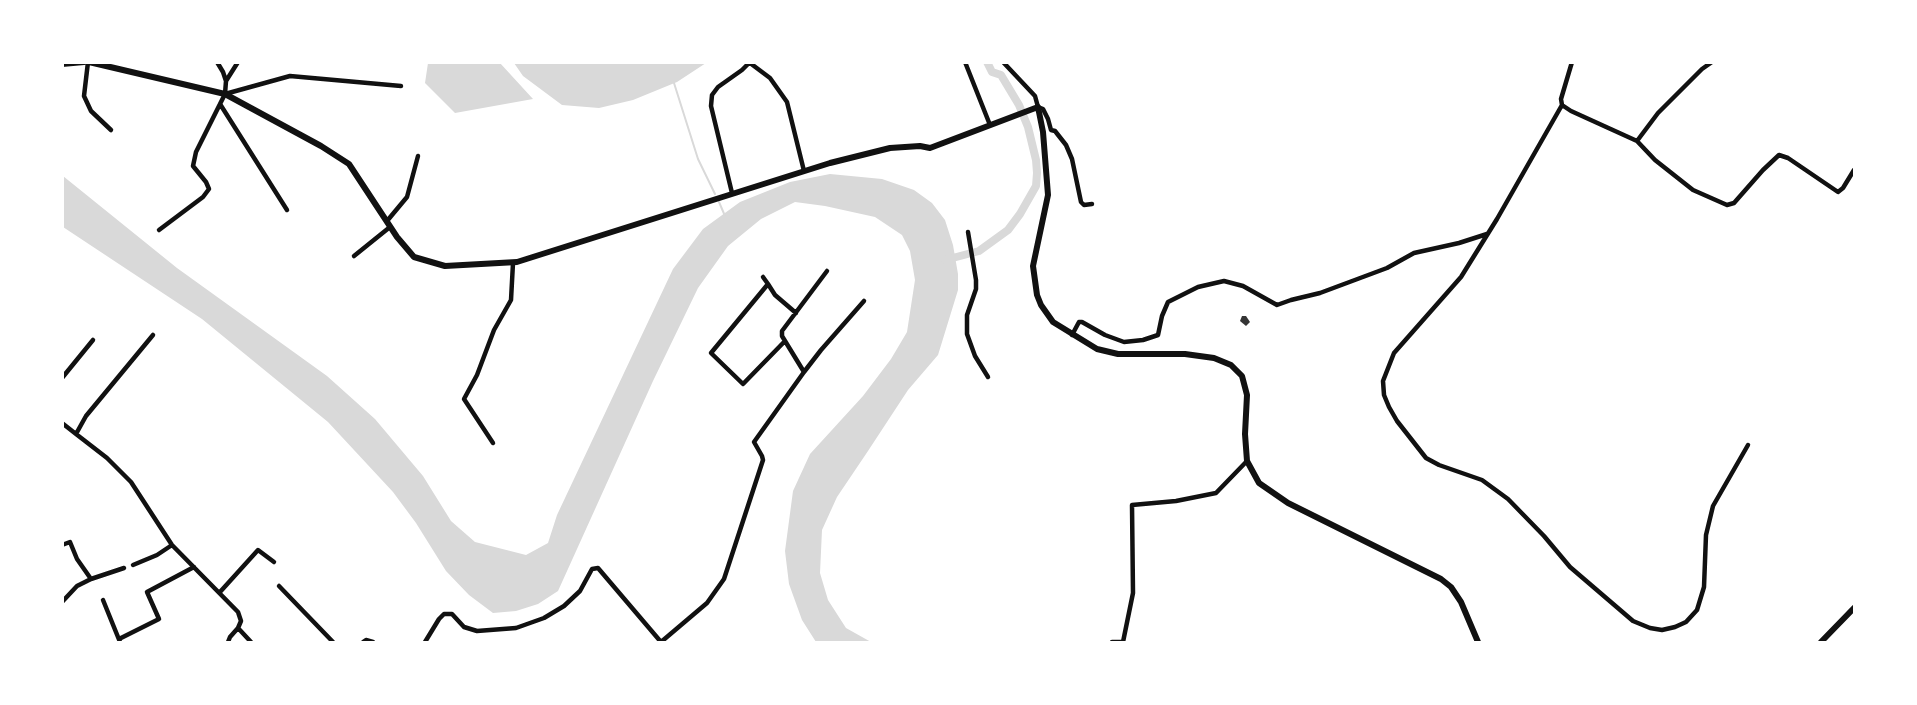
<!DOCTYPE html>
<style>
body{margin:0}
#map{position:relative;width:1917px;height:705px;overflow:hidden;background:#fff;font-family:"Varela Round",sans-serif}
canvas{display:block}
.frame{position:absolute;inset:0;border:64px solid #fff;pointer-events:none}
</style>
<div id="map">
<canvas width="1917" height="705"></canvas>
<div class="frame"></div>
</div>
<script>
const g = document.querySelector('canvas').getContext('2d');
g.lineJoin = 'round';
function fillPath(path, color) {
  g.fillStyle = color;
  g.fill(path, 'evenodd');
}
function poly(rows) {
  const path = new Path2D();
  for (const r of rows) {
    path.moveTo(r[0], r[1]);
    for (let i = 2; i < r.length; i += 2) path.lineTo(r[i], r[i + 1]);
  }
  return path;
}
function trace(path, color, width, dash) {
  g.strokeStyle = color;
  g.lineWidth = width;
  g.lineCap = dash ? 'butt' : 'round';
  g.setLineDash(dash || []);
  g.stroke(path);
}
fillPath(poly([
 [428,63,500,63,533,99,455,113,425,83],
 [514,63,706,63,677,82,633,100,599,108,562,105,523,76],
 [830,174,882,179,914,190,932,203,945,220,953,245,958,274,958,290,938,355,908,390,868,451,837,497,822,530,820,573,828,600,846,628,871,642,816,642,802,620,789,584,785,551,793,491,810,454,863,396,891,359,907,332,915,280,910,251,902,235,875,217,825,206,795,202,761,219,728,246,698,288,653,381,558,591,538,604,516,611,493,613,469,595,446,571,416,523,393,492,328,422,202,319,63,227,63,176,177,268,327,376,375,419,423,476,451,521,475,542,526,555,548,543,557,515,673,269,703,229,740,202,790,182]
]), '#d9d9d9');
trace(poly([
 [674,83,698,159,715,194],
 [719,202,725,216]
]), '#d9d9d9', 2);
trace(poly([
 [945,260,979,251,1008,230,1020,214,1036,186,1037,173,1036,160,1028,127,1019,105,1001,75,992,72,987,62]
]), '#d9d9d9', 8);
fillPath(poly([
 [1242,316,1246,316,1250,322,1246,326,1240,321]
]), '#353535');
trace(poly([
 [88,62,84,96,91,111,111,130],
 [965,62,990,125],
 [1003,62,1035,96,1038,107,1043,109,1048,119,1051,130,1055,131,1066,145,1072,159,1081,202,1084,205,1092,204],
 [1572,62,1561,99,1562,105,1571,111,1637,141,1655,160,1693,190,1727,205,1734,203,1763,170,1779,155,1788,158,1838,192,1843,188,1854,170],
 [750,63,770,78,787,102,804,171],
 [226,81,238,62],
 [225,94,290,76,401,86],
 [220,104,287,210],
 [1562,105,1497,219,1461,277,1394,353,1383,381,1384,395,1389,407,1397,421,1426,458,1439,465,1482,480,1508,499,1544,536,1570,567,1633,621,1650,628,1662,630,1675,627,1686,622,1697,610,1704,587,1706,535,1713,506,1748,445],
 [1637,141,1658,113,1702,69,1712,62],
 [732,193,711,106,712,95,718,87,742,70,750,62],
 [387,221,407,197,418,156],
 [159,230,203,197,209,189,206,182,193,166,196,152,225,94,226,81,223,72,217,62],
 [968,232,976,280,976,289,967,315,967,334,975,356,988,377],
 [354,256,390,227],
 [763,277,768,284],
 [153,335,86,416,76,434,107,458,131,482,172,545,238,612,241,621,238,628,230,637,228,642],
 [1072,335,1079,322,1082,322,1105,335,1124,342,1143,340,1158,335,1162,316,1168,302,1198,287,1224,281,1243,286,1277,305,1291,300,1320,293,1387,268,1414,253,1459,243,1487,234],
 [785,341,743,384,711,353,768,284,775,295,796,313],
 [804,372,821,350,864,301],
 [62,378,93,340],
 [62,423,76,434],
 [493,443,464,399,477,375,494,330,511,300,513,263],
 [62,545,70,542,77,559,91,579],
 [133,565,157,555,172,545],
 [279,586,333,642],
 [220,592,258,550,274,562],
 [103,600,120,642],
 [62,602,77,586,91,579,124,568],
 [238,628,251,642],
 [119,639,159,619,147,592,194,567],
 [363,642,366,640,373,642],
 [425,642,439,619,444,614,452,614,464,627,477,631,516,628,544,618,564,606,580,591,592,569,598,568,661,642],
 [661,642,707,603,724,579,763,460,762,456,754,442,804,372,782,336,782,331,827,271],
 [1112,642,1123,642,1133,593,1132,505,1176,501,1216,493,1247,461]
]), '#111', 4.5);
trace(poly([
 [89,62,225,94,321,146,349,164,397,237,414,257,445,266,517,262,830,163,890,148,920,146,930,148,1038,107,1043,132,1048,195,1033,266,1037,295,1041,305,1053,322,1097,349,1118,354,1185,354,1214,358,1231,365,1242,376,1247,395,1245,434,1247,461,1259,483,1288,503,1441,579,1451,587,1461,602,1478,642],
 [62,64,84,62],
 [1821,642,1854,608]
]), '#111', 6);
</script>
